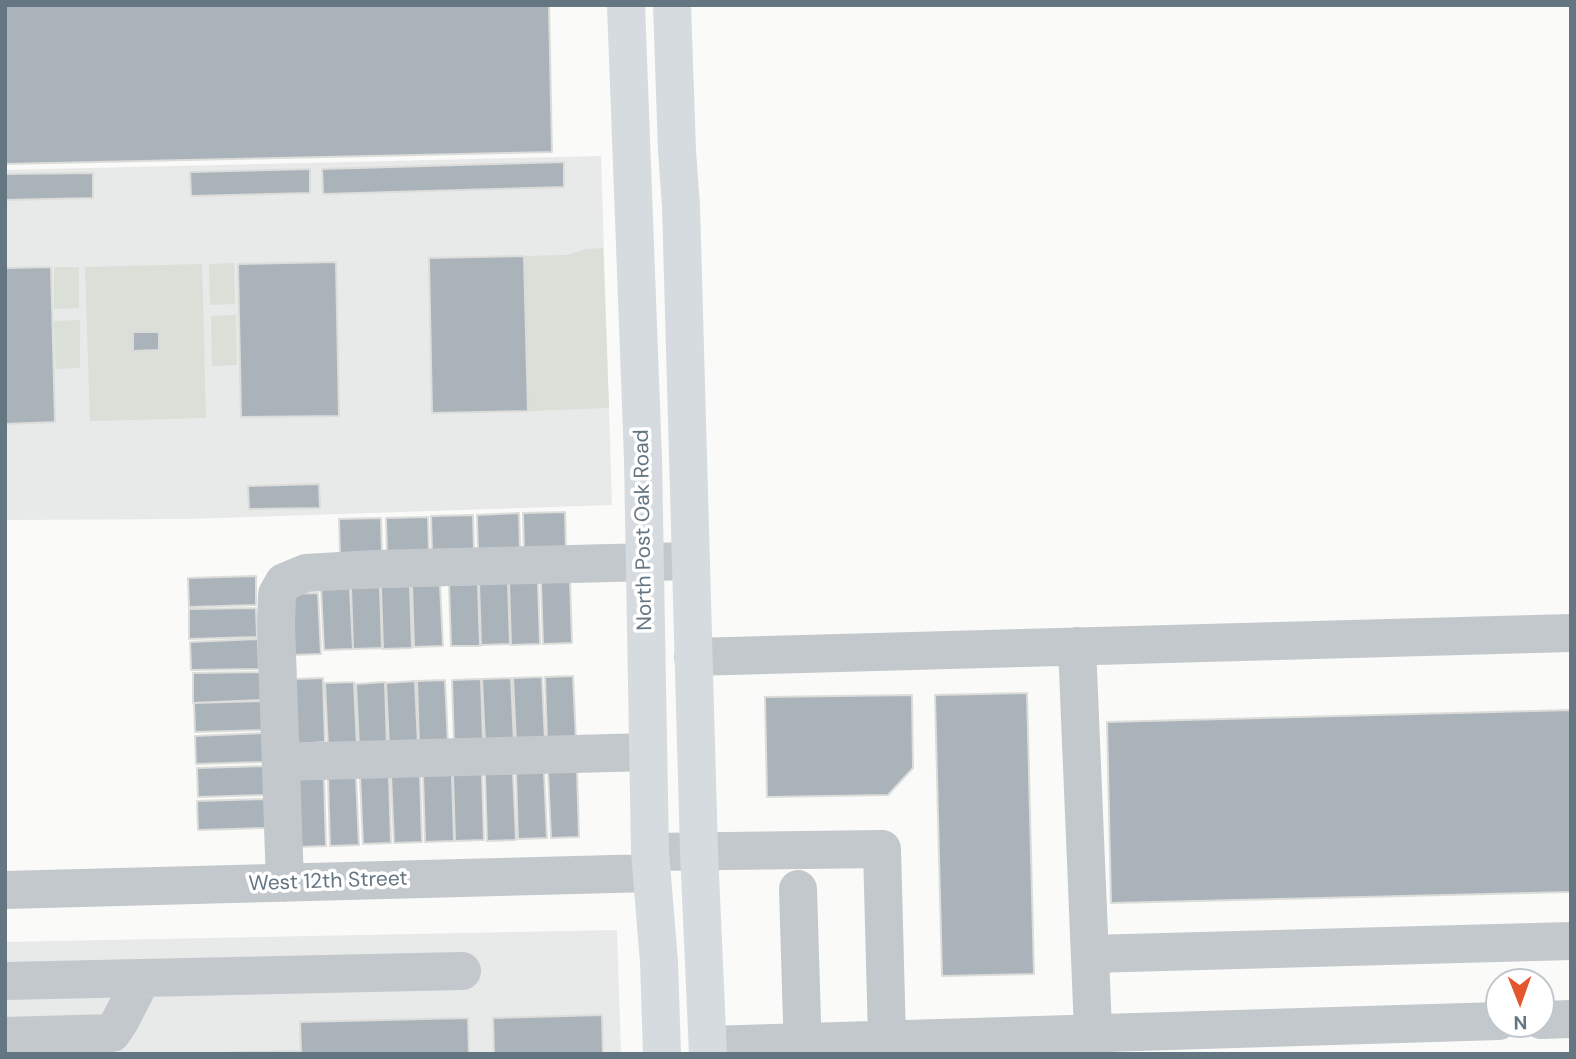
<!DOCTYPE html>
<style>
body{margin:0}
#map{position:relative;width:1576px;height:1059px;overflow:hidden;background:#fafaf8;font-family:"DM Sans",sans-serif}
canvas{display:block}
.frame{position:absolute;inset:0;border:7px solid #657683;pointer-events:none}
.north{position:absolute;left:1485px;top:968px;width:70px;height:70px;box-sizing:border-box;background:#fff;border:2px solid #c1c8cd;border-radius:50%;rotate:179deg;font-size:19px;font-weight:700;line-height:28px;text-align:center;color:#657683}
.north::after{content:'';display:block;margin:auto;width:24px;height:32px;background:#e4572e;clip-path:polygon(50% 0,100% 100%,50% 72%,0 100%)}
</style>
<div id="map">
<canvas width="1576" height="1059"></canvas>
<div class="frame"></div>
<div class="north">N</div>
</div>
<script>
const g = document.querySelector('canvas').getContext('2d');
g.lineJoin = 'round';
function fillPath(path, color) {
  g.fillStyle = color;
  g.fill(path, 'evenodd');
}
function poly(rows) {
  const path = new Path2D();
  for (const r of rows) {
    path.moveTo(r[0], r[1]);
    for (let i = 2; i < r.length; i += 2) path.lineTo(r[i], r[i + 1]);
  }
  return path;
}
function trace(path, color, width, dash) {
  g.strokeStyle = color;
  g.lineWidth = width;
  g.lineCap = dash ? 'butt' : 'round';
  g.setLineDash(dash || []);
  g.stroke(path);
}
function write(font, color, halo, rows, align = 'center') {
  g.font = font + ' "DM Sans",sans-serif';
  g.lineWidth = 7;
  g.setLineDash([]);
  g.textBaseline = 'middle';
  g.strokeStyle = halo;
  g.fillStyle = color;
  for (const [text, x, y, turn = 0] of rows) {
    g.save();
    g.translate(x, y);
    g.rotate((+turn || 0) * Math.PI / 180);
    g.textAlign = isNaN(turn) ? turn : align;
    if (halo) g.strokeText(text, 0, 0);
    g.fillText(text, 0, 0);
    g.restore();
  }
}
fillPath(poly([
 [601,156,612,505,189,519,5,520,5,170],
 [617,930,621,1054,5,1054,5,942]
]), '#e8e9e9');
fillPath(poly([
 [603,248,609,408,528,411,524,256,567,255,586,249],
 [234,263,235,304,210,305,209,264],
 [202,264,206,418,90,421,85,267],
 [54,267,79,267,79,308,54,309],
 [236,315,237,365,212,366,211,316],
 [80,320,80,368,56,369,54,321]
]), '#dadfd7');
const building = poly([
 [5,5,549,5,552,152,5,164,5,5],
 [564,162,564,187,323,194,322,169,564,162],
 [310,169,310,193,191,196,190,172,310,169],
 [93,173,93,198,5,200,5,174,93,173],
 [524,256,528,411,432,413,429,258,524,256],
 [336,262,339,416,241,417,238,264,336,262],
 [51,267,55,422,5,424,5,268,51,267],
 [133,332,159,332,159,350,133,351,133,332],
 [319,484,320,508,249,509,248,486,319,484],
 [565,512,566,549,524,550,523,513,565,512],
 [519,513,520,550,478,552,477,515,519,513],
 [473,515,474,552,432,553,431,516,473,515],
 [428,517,429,554,387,555,386,518,428,517],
 [381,518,382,555,340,556,339,519,381,518],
 [256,576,256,605,189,607,188,578,256,576],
 [570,581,572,643,543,644,541,582,570,581],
 [508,582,510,644,481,645,479,583,508,582],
 [538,582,540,644,511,645,509,583,538,582],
 [478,584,480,646,451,646,449,585,478,584],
 [440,585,443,646,414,647,412,586,440,585],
 [410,586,412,648,383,649,381,587,410,586],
 [380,587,382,648,353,649,351,588,380,587],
 [350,588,353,649,324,650,321,589,350,588],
 [318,593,321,654,292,655,290,594,318,593],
 [256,608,257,637,189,639,189,609,256,608],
 [258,639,259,669,191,670,190,642,258,639],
 [260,672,261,700,193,703,193,673,260,672],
 [573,676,576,740,547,741,545,677,573,676],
 [542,677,545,741,516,742,513,678,542,677],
 [323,678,325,742,297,744,294,679,323,678],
 [511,678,514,742,485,743,482,679,511,678],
 [481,679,483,743,454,744,452,680,481,679],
 [445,680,448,744,419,745,417,681,445,680],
 [415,681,418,745,389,746,386,683,415,681],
 [354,682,357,746,328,747,325,683,354,682],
 [385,682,387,746,359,747,356,684,385,682],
 [1027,693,1034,974,942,976,935,695,1027,693],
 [912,695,913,768,888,795,767,797,765,697,912,695],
 [262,701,263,730,195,732,194,703,262,701],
 [1571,710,1571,892,1111,903,1107,722,1571,710],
 [263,733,264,762,196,764,195,736,263,733],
 [264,766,265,795,198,797,197,768,264,766],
 [577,770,579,837,551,838,548,771,577,770],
 [544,771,547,838,518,839,516,772,544,771],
 [482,773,484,840,455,841,453,774,482,773],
 [513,773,516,840,487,841,485,774,513,773],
 [452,774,454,841,425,842,423,775,452,774],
 [391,775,420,775,422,842,394,843,391,775],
 [389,776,391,843,363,844,360,777,389,776],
 [356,777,359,845,330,846,328,778,356,777],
 [324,778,326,846,297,847,295,779,324,778],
 [265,799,265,828,198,830,197,801,265,799],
 [602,1015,603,1054,494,1054,493,1018,602,1015],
 [468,1018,469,1054,162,1054,301,1051,300,1022,468,1018]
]);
fillPath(building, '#aab3b9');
trace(building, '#dcdcda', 2);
trace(poly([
 [1077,646,1094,1054],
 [693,657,1571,633],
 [281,762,648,752],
 [650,852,882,849,887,1039],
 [285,883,276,625,277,594,284,582,306,573,374,569,690,561],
 [798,889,803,1054],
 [5,890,651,873],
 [1090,954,1571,941],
 [5,981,462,971],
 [1541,1020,1571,1019],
 [5,1036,112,1033,120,1021,142,978],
 [708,1045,1499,1021]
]), '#c3c8cc', 38);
trace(poly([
 [626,5,643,459,650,852,659,962,662,1054],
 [672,5,677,151,681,206,699,851,708,1054]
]), '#d6dbdf', 38);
write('21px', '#657683', '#fff', [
 ["North Post Oak Road",644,530,-91],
 ["West 12th Street",328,882,-2]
]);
</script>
